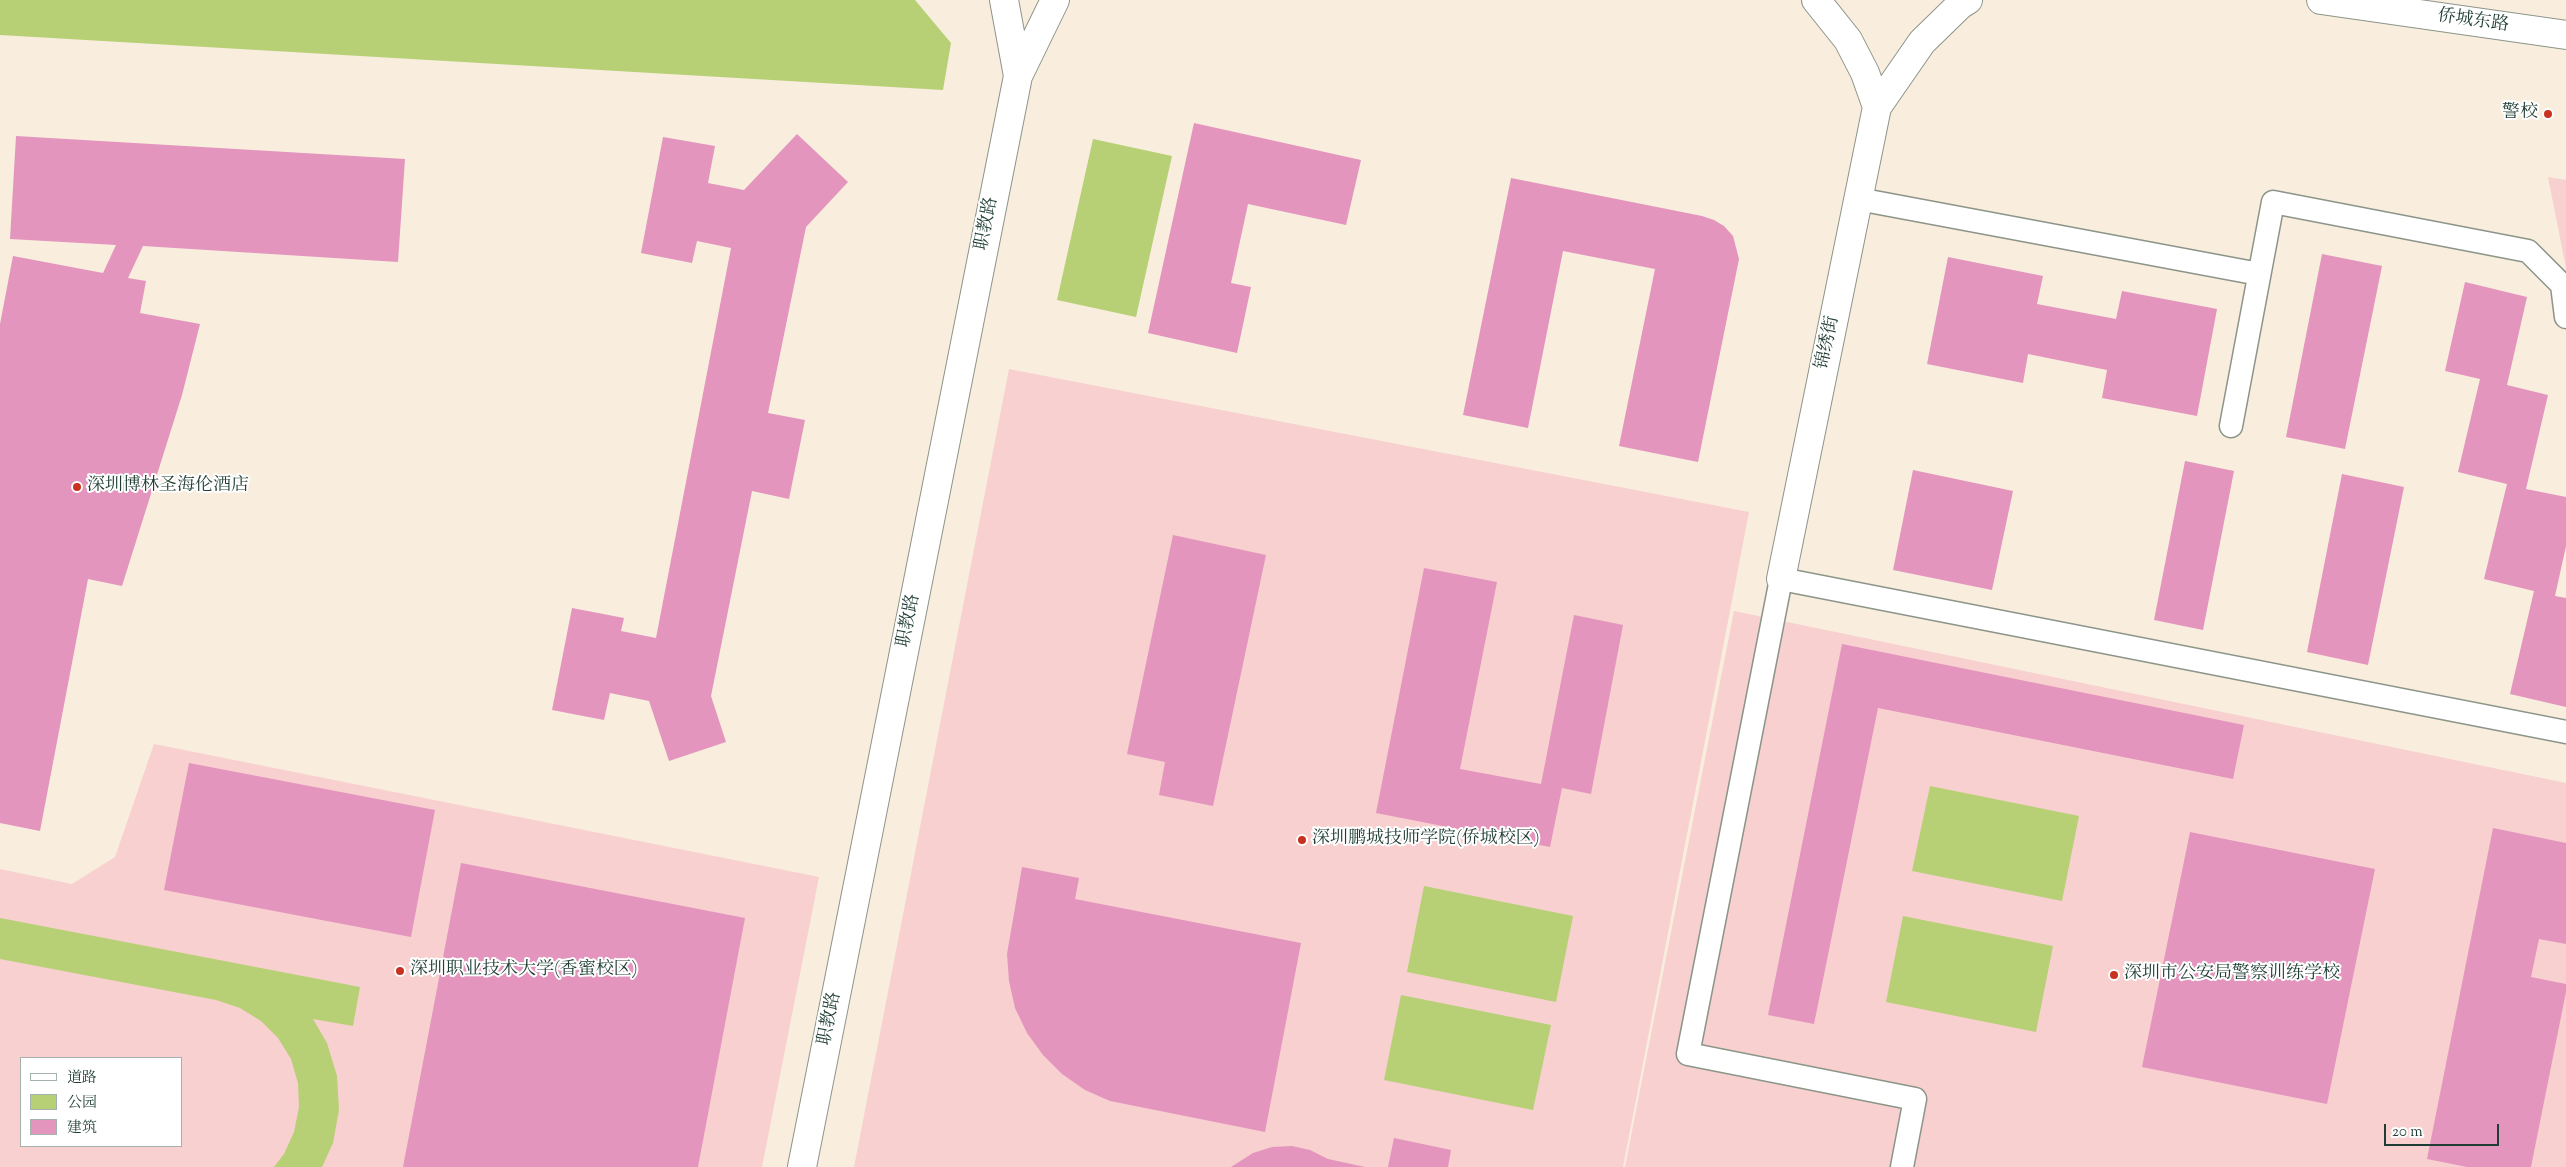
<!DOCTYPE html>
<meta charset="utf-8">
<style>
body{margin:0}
#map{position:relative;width:2566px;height:1167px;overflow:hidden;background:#f9edde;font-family:"Sorts Mill Goudy","Noto Serif SC",serif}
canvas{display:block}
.legend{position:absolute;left:20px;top:1057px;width:162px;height:90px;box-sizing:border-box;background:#fff;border:1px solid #a5b1ae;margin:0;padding:6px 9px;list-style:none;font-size:15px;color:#1f3d34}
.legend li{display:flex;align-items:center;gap:10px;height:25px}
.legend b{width:25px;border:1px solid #a5b1ae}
.scale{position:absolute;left:2384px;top:1124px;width:115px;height:22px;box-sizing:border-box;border:2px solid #1f3d34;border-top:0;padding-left:6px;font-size:15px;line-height:18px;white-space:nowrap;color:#1f3d34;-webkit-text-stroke:4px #fff;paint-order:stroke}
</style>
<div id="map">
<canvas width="2566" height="1167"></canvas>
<ul class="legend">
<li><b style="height:6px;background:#fff"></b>道路</li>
<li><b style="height:14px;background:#b7d075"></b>公园</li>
<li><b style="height:14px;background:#e395be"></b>建筑</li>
</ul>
<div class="scale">20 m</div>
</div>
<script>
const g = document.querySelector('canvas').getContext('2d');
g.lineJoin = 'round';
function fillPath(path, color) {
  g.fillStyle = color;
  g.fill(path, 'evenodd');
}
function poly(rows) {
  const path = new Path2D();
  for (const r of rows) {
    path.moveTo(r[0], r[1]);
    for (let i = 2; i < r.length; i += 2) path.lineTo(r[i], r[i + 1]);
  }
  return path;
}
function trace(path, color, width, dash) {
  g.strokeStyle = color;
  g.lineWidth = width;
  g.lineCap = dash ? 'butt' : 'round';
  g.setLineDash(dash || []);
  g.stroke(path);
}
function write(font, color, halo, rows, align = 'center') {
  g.font = font + ' "Sorts Mill Goudy","Noto Serif SC",serif';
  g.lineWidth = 4;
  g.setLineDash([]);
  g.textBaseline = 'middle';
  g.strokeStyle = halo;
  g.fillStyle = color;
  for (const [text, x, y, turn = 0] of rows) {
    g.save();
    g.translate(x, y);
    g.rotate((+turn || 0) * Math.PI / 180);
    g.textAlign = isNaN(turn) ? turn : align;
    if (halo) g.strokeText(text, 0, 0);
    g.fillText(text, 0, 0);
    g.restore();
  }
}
fillPath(poly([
 [2548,177,2566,180,2566,268],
 [1009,369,1749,512,1623,1167,854,1167],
 [1734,611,2566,783,2566,1167,1625,1167],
 [154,744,819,877,762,1167,0,1167,0,869,72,884,115,857],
 [21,1058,181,1058,181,1146,21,1146]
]), '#f7d0cf');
fillPath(poly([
 [0,0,915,0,951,43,943,90,0,35],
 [1093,139,1172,156,1136,317,1057,300],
 [1930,786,2079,816,2062,901,1912,871],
 [1424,886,1573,916,1556,1002,1407,972],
 [1903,916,2053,946,2036,1032,1886,1002],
 [0,918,360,987,353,1026,313,1019,327,1043,337,1076,339,1110,333,1143,322,1167,274,1167,284,1154,294,1132,299,1107,298,1083,291,1059,278,1038,261,1021,240,1008,216,1000,0,959],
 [1401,995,1551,1025,1533,1110,1384,1080]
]), '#b7d075');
fillPath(poly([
 [1194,123,1361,160,1346,225,1248,204,1231,283,1251,287,1237,353,1148,333],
 [797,134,848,182,806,227,768,413,805,420,789,499,752,491,711,696,726,742,669,761,649,701,610,693,604,720,552,710,572,608,624,618,621,631,656,638,731,248,697,241,692,263,641,253,663,137,715,146,708,183,744,190],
 [16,136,405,159,398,262,143,246,128,278,146,281,140,313,200,324,182,395,122,586,88,579,40,831,0,823,0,324,13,256,103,273,116,245,10,239],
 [1511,178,1702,216,1714,220,1724,226,1733,236,1739,259,1698,462,1619,446,1655,269,1563,251,1528,428,1463,415],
 [2322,254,2382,266,2345,449,2286,437],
 [1948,257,2043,276,2037,304,2116,319,2122,291,2217,309,2197,416,2102,398,2107,370,2028,354,2023,383,1927,364],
 [2465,282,2527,297,2507,385,2548,395,2526,489,2566,497,2566,546,2555,596,2566,598,2566,707,2510,694,2534,591,2484,579,2507,484,2458,472,2480,379,2445,371],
 [2185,461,2234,471,2203,630,2154,620],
 [1913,470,2013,491,1992,590,1893,570],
 [2342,474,2404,487,2368,665,2307,652],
 [1173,535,1266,555,1213,806,1159,795,1165,762,1127,754],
 [1424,568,1497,582,1460,769,1541,784,1574,615,1623,625,1591,794,1562,788,1550,847,1376,813],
 [1842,644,2244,725,2233,779,1878,708,1814,1024,1768,1015],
 [189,763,435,810,411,937,164,890],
 [2493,828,2566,843,2566,944,2539,939,2531,977,2566,984,2566,992,2531,1167,2467,1167,2427,1159],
 [2190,832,2375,869,2327,1104,2142,1067],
 [461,863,745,918,698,1167,403,1167],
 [1022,867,1079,878,1075,899,1301,943,1265,1132,1110,1101,1085,1090,1062,1074,1043,1055,1027,1033,1015,1008,1009,981,1007,954],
 [1394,1138,1451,1150,1448,1167,1388,1167],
 [1292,1146,1310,1150,1328,1159,1365,1167,1231,1167,1253,1153,1272,1147]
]), '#e395be');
const lane = poly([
 [1858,199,2259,274],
 [2231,426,2273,202,2528,251,2562,285,2566,317],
 [1902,1167,1915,1099,1688,1054,1781,579,2566,732]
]);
const street = poly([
 [1004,0,1018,76],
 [1816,0,1848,40,1865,73,1877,107],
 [1781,579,1877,107,1922,42,1960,5,1968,0],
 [802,1167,1018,76,1055,0]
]);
const primary = poly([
 [2321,0,2566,35]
]);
trace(lane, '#8c9589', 25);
trace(street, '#8c9589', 30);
trace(primary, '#8c9589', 30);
trace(lane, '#fff', 22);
trace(street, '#fff', 28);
trace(primary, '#fff', 28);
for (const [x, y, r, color] of [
 [2548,114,5,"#c8321e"],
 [77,487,5,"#c8321e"],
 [1302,840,5,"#c8321e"],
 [400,971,5,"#c8321e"],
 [2114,975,5,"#c8321e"]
]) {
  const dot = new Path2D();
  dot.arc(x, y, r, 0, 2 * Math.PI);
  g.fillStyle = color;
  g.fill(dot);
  trace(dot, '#fff', 2);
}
write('18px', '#1f3d34', '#fff', [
 ["侨城东路",2473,22,8],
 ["职教路",988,224,-79],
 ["锦绣街",1829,343,-78],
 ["职教路",910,621,-79],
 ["职教路",831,1019,-79]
]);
write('18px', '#1f3d34', '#fff', [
 ["警校",2538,114,"right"],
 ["深圳博林圣海伦酒店",87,487],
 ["深圳鹏城技师学院(侨城校区)",1312,840],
 ["深圳职业技术大学(香蜜校区)",410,971],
 ["深圳市公安局警察训练学校",2124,975]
], 'left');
</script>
